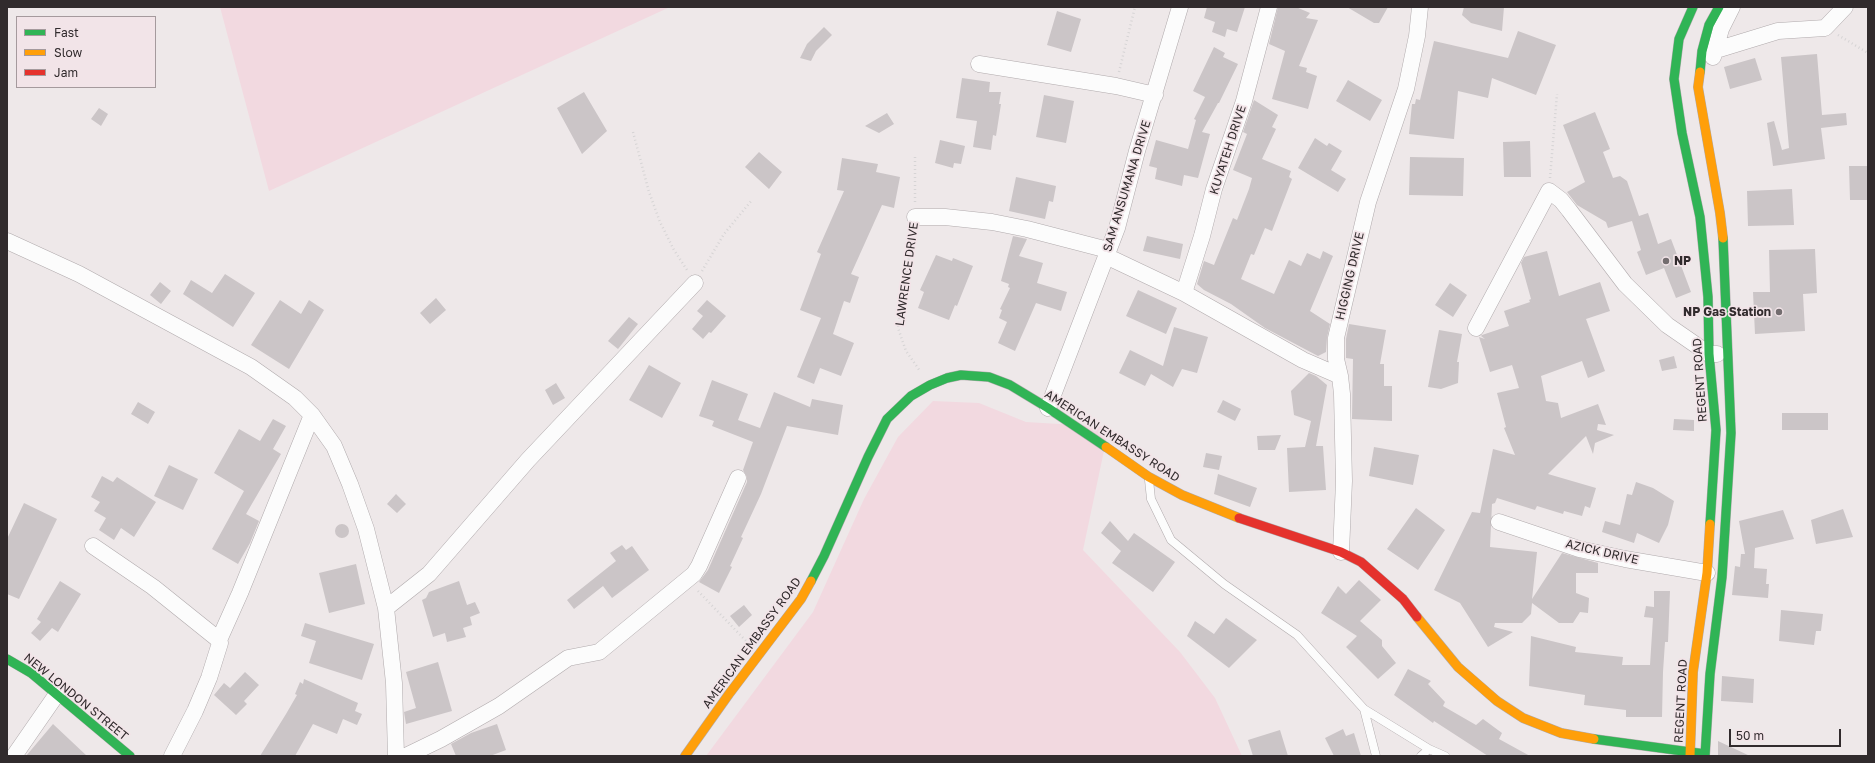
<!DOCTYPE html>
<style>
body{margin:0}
#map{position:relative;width:1875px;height:763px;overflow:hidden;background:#eee8e9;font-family:"Golos Text",sans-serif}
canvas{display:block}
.frame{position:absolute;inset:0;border:8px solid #312b2d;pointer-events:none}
.legend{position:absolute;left:16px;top:16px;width:140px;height:72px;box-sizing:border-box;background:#f2e4e8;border:1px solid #a59a9d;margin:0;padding:5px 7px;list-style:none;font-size:12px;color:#312b2d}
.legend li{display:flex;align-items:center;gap:8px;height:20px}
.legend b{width:20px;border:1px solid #a59a9d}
.scale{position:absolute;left:1729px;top:729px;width:112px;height:18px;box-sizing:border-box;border:2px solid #312b2d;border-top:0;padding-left:5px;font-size:12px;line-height:14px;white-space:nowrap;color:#312b2d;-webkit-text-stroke:3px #f2e4e8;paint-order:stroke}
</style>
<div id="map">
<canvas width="1875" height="763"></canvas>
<div class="frame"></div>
<ul class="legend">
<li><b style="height:5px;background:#30b455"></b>Fast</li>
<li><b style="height:5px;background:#ff9f0a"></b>Slow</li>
<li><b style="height:5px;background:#e5322d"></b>Jam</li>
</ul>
<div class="scale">50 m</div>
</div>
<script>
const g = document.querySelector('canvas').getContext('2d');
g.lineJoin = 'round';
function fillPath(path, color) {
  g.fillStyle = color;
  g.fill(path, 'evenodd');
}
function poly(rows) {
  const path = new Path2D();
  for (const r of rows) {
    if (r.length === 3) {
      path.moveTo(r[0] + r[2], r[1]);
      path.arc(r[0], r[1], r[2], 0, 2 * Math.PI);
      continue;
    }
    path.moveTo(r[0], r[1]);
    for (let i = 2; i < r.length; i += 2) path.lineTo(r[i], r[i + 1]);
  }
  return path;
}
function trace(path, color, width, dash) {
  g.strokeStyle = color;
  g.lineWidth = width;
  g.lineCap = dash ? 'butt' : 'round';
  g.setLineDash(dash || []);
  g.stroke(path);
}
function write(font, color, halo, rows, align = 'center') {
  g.font = font + ' "Golos Text",sans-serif';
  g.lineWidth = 3.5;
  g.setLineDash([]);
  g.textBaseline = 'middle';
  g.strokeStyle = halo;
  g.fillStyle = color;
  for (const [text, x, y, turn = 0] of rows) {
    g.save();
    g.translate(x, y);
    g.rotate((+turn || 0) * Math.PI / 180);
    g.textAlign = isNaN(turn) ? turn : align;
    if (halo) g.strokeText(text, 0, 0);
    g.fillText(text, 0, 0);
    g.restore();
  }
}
fillPath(poly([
 [220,7,670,7,269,191],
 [933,401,979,403,1026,422,1109,427,1083,550,1180,652,1215,698,1242,756,706,756,813,612,864,499,898,437]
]), '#f2d9e0');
fillPath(poly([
 [1207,7,1245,7,1237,32,1227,29,1225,37,1212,32,1215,22,1204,18],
 [1278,7,1296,7,1310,13,1306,18,1318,20,1299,66,1307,68,1306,72,1317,76,1308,109,1272,99,1285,51,1269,44],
 [1347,7,1388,7,1379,23,1374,23],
 [1464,7,1504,7,1502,31,1471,23,1462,15],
 [1057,11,1081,19,1071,52,1047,45],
 [824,27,832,35,816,51,811,61,800,58,807,44],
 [1518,31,1556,45,1536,95,1492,78,1488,98,1458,91,1454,139,1409,134,1412,104,1415,104,1416,99,1420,100,1434,41,1508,58],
 [1214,47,1225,53,1223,57,1238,64,1219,103,1218,103,1202,132,1210,134,1198,178,1184,175,1182,186,1155,179,1157,168,1149,166,1156,140,1188,149,1196,120,1194,119,1205,97,1193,91],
 [1817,54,1822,115,1846,113,1847,125,1821,128,1825,159,1773,166,1767,123,1774,121,1782,150,1789,148,1781,57],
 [1755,58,1762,80,1730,89,1724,67],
 [962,78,990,82,989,92,1001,92,999,104,1001,104,996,136,993,135,991,150,973,147,977,121,956,118],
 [1348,80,1382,100,1370,121,1336,101],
 [584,92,607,131,582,154,557,108],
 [1044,95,1074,101,1066,143,1036,137],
 [1254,100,1278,115,1272,127,1276,129,1262,159,1291,171,1289,177,1292,179,1272,231,1265,228,1254,255,1251,254,1241,279,1274,294,1289,260,1301,266,1307,253,1320,259,1323,251,1333,256,1310,311,1330,324,1327,338,1326,352,1318,356,1265,328,1231,304,1204,290,1197,284,1204,261,1214,265,1233,218,1237,220,1249,189,1252,178,1233,170,1247,134,1243,132],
 [99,108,108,114,101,126,91,119],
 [1595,112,1610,149,1603,152,1613,178,1620,176,1627,181,1639,216,1648,213,1658,244,1671,239,1691,292,1676,298,1664,268,1646,275,1637,252,1641,250,1632,221,1608,228,1606,222,1577,205,1567,192,1585,182,1563,125],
 [887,113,894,124,879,133,865,126],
 [1315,138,1327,146,1329,143,1342,151,1331,170,1346,179,1338,192,1298,168],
 [940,140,965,146,961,164,954,163,953,168,935,163],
 [1530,141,1531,177,1504,177,1503,142],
 [759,152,782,172,769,189,745,167],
 [1410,157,1464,158,1463,196,1409,195],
 [842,158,878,164,876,172,900,177,894,208,882,205,851,274,859,277,850,303,844,301,833,334,854,343,841,376,820,368,814,384,797,377,821,318,800,310,821,254,817,252,844,191,837,190],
 [1849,166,1868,166,1868,200,1850,200],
 [1016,177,1056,186,1053,202,1049,201,1045,219,1009,211],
 [1792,189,1794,225,1748,226,1747,191],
 [1013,236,1027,239,1019,256,1043,263,1037,283,1067,292,1061,311,1036,303,1015,351,998,343,1007,322,999,318,1002,310,1000,309,1010,288,1008,287,1009,284,1001,281],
 [1147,236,1183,244,1180,259,1143,251],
 [1815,249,1817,293,1803,294,1805,331,1755,334,1753,292,1770,292,1769,250],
 [1547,251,1559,296,1600,282,1610,311,1586,319,1605,371,1588,378,1582,361,1541,376,1546,401,1558,403,1561,418,1598,404,1606,425,1598,424,1597,430,1614,435,1595,443,1593,454,1586,436,1548,474,1596,488,1590,508,1585,506,1582,516,1564,511,1563,514,1537,506,1535,510,1497,498,1495,503,1492,504,1490,547,1537,552,1532,599,1562,553,1598,563,1598,573,1576,573,1576,593,1589,598,1588,613,1580,612,1573,623,1559,623,1532,603,1531,614,1522,623,1495,623,1494,627,1513,632,1488,647,1460,603,1434,590,1472,512,1480,513,1493,449,1515,455,1504,428,1506,427,1497,393,1519,388,1512,365,1490,372,1479,337,1485,339,1481,336,1482,335,1509,326,1504,311,1530,302,1529,300,1531,299,1521,263,1524,257],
 [936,255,952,261,953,258,973,266,957,306,955,305,949,320,918,308,924,292,920,290],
 [225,274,255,293,233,327,183,294,191,280,212,293],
 [160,282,171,291,161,304,150,295],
 [1450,283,1467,295,1453,317,1435,305],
 [1138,290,1177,308,1166,334,1126,316],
 [436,298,446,310,430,324,420,313],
 [280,300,301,314,309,300,324,310,289,369,251,345],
 [707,300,726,316,711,333,709,332,703,339,692,329,703,316,697,311],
 [629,317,638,324,618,349,608,341],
 [1349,324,1386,330,1380,364,1384,364,1384,386,1392,386,1392,421,1352,419,1353,359,1346,358,1346,339],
 [1174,327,1208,337,1197,373,1182,369,1173,387,1151,374,1145,386,1119,373,1130,350,1163,366],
 [1439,330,1462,334,1457,362,1459,362,1458,383,1441,389,1428,387],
 [1674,356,1677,368,1662,371,1659,360],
 [649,365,681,383,662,418,629,400],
 [1309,373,1316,376,1327,385,1316,446,1323,446,1326,490,1289,492,1287,448,1305,447,1311,421,1294,415,1291,391],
 [712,380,748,394,738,420,760,428,774,392,810,407,812,399,843,405,838,435,787,426,761,494,741,537,743,538,730,566,732,567,719,593,699,582,708,570,747,482,747,477,743,470,753,442,712,426,714,421,699,416],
 [556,383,565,398,553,405,545,390],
 [1223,400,1241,409,1235,421,1217,412],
 [138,402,155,412,148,424,131,414],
 [1782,413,1828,413,1828,430,1782,430],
 [273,419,286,426,273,449,281,454,246,514,259,521,250,543,238,564,212,549,244,491,214,473,239,429,260,441],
 [1674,419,1694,420,1694,431,1673,430],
 [1281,435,1275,450,1258,450,1257,436],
 [1374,447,1419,455,1413,485,1369,476],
 [1206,453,1222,456,1219,470,1203,467],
 [169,465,198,479,183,510,154,496],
 [1218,474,1257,488,1250,507,1214,494],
 [102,476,113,482,117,477,156,502,134,537,121,528,114,540,99,530,106,518,94,511,100,502,91,497],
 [1636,482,1653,488,1674,501,1668,525,1659,543,1637,533,1634,543,1602,532,1605,521,1620,525,1627,494,1632,495],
 [396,494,406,504,397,513,387,504],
 [24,503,57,519,19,599,7,594,7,539],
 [1416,508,1445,530,1418,570,1387,549],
 [1843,509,1853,537,1816,544,1811,520],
 [1783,510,1794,539,1755,548,1754,568,1767,569,1766,584,1769,584,1768,598,1732,595,1735,566,1740,567,1741,554,1745,554,1739,521],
 [1110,521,1128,541,1134,533,1175,562,1153,592,1112,563,1121,551,1101,533],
 [342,531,7],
 [622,545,626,550,632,546,649,570,612,598,603,586,574,609,567,600,616,561,610,553],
 [356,564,365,604,329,613,319,573],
 [1359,580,1381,600,1360,621,1382,640,1382,646,1396,663,1378,679,1346,647,1357,636,1321,613,1338,586,1346,594],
 [60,581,81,594,58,632,52,628,40,641,31,633,41,622,37,619],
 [459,581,467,605,475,602,480,613,470,617,472,625,463,628,466,637,447,642,445,633,433,637,422,600,426,598,429,592],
 [1654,591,1670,591,1668,642,1665,642,1663,672,1662,717,1626,717,1626,710,1584,705,1585,695,1529,686,1531,636,1576,647,1575,652,1623,657,1622,665,1650,665,1653,618,1644,617,1646,606,1654,607],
 [744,605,752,615,739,627,730,616],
 [1781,610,1823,614,1821,631,1816,631,1814,645,1779,641],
 [1226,618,1257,640,1229,668,1187,636,1195,621,1214,634],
 [305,623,374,644,362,680,309,663,316,641,301,636],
 [438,662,452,711,406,724,404,712,416,708,406,672],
 [1408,669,1431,681,1428,684,1445,702,1443,706,1476,725,1483,719,1502,733,1499,739,1530,756,1488,756,1434,721,1433,723,1394,695],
 [245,672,259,685,244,701,247,704,236,715,214,695,224,683,230,688],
 [1722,676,1754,679,1753,703,1721,701],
 [304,679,358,703,355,711,362,714,357,725,343,719,337,734,313,724,295,756,260,756,286,714,297,695,295,694,300,682,303,684],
 [53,724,87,756,26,756],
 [497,724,506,750,490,756,456,756,451,744,471,733],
 [1343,729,1346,736,1354,733,1361,756,1334,756,1325,738],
 [1280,730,1288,756,1253,756,1248,740],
 [1718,741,1750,756,1718,756]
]), '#cbc5c7');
const lane = poly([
 [1149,480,1151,499,1171,540,1224,584,1297,635,1364,709,1429,749],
 [1364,709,1376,756],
 [1421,756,1429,749,1445,756]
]);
const street = poly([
 [1716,50,1778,31,1825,28,1845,7],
 [1713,57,1721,29,1732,7],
 [979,64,1116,86,1155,95],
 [915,217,945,217,992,222,1027,229,1108,250],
 [7,241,79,274,251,367,295,398,312,415,334,446,350,484,366,529,386,608,394,683,396,756],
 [1106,256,1184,293,1303,360,1340,376],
 [1184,293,1202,236,1214,189,1244,101,1269,7],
 [1476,328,1549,191,1561,200,1569,210,1625,284,1667,325,1709,354,1717,354],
 [1048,408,1117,228,1137,151,1180,7],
 [1499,522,1579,549,1625,559,1707,573],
 [93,546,153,587,219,640,220,643,209,678,195,711,172,756],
 [1341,552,1344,481,1342,394,1340,376,1336,359,1336,338,1368,202,1406,89,1417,36,1420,7],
 [386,608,429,574,528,460,695,283],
 [219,640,240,593,312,415],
 [14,756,57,694],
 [406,756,441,739,499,706,568,658,599,652,694,574,699,566,738,478]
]);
const fast = poly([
 [1693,7,1679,39,1674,79,1682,133,1700,217,1708,297,1709,354,1716,430,1710,524],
 [1700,72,1702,51,1709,25,1719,7],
 [811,581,824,556,868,457,887,419,911,396,930,385,947,378,961,375,989,377,1010,385,1048,408,1106,447],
 [7,659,31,673,130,756],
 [1594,739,1705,754],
 [1705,756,1710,674,1722,577,1731,433,1723,238]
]);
const slow = poly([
 [1700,72,1698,87,1720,213,1723,238],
 [1106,447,1149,477,1182,495,1239,518],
 [1417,617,1458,667,1497,701,1523,718,1561,733,1594,739],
 [685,756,729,694,801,599,811,581],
 [1690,756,1693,672,1707,573,1710,524]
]);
const jam = poly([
 [1239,518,1341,552,1361,562,1403,599,1417,617]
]);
trace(lane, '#b0aaac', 9);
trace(street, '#b0aaac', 17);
trace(fast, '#b0aaac', 10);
trace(slow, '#b0aaac', 10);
trace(jam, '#b0aaac', 10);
trace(poly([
 [1838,35,1868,53],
 [1119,72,1135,7],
 [633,132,649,192,660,222,674,250,687,270],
 [1550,178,1557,94],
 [915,202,915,155],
 [913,231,898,328,906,351,920,371],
 [702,271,724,234,752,200],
 [698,591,747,642]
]), '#d6d4d5', 2.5, [1, 3]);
trace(lane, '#fcfcfc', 8);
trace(street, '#fcfcfc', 16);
trace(fast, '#30b455', 9);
trace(slow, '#ff9f0a', 9);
trace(jam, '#e5322d', 9);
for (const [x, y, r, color] of [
 [1666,261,4,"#736d6f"],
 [1779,312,4,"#736d6f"]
]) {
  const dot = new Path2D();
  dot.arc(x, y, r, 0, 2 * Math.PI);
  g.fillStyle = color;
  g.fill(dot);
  trace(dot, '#f2e4e8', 1.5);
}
write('12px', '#312b2d', '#f2e4e8', [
 ["KUYATEH DRIVE",1228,150,-72],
 ["SAM ANSUMANA DRIVE",1127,186,-73],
 ["LAWRENCE DRIVE",907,274,-82],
 ["HIGGING DRIVE",1350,276,-77],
 ["REGENT ROAD",1700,380,-94],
 ["AMERICAN EMBASSY ROAD",1112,436,33],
 ["AZICK DRIVE",1602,552,13],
 ["AMERICAN EMBASSY ROAD",752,643,-54],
 ["NEW LONDON STREET",76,697,39],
 ["REGENT ROAD",1681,701,-87]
]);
write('bold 12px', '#312b2d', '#f2e4e8', [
 ["NP",1674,261],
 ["NP Gas Station",1771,312,"right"]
], 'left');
</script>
